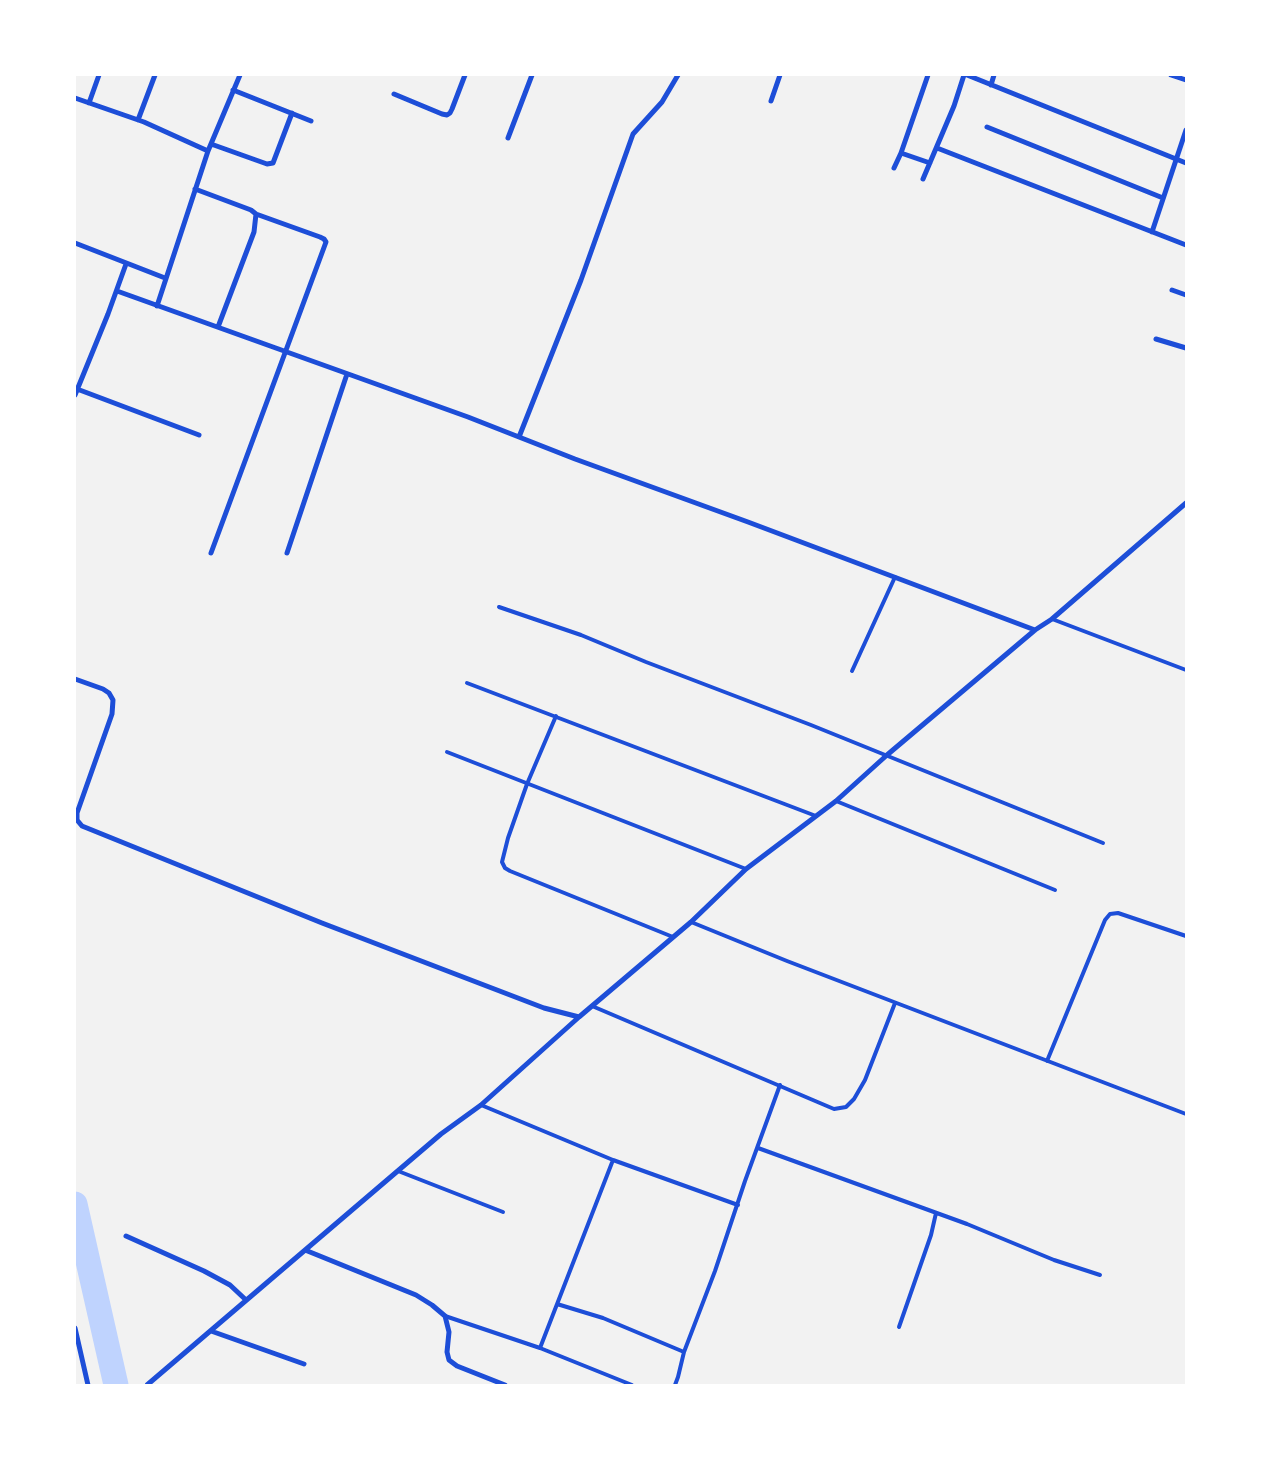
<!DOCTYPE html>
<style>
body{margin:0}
#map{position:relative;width:1261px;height:1460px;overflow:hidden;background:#f2f2f2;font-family:"PT Sans Narrow",sans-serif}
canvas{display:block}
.frame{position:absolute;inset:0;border:76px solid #fff;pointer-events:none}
</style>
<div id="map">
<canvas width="1261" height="1460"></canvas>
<div class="frame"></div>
</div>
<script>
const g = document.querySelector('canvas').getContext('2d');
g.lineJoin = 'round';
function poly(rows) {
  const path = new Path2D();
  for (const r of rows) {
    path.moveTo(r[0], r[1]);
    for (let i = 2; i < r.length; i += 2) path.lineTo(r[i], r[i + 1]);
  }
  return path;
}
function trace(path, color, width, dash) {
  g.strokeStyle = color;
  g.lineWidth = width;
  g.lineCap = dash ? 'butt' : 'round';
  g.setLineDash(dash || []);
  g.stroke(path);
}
trace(poly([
 [75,1204,116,1385]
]), '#bfd3fe', 25);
trace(poly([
 [499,607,581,635,646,662,811,725,1103,843],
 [1052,619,1186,670],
 [852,671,895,577],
 [467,683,816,816],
 [556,716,527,784,508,838,502,862,505,868,510,871,673,937],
 [447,752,746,869],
 [836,801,1055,890],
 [691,922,787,961,1186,1114],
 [592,1006,834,1109,846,1107,854,1099,865,1080,895,1003],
 [1047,1061,1105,920,1110,914,1118,913,1186,936],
 [481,1105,613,1160,738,1205],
 [758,1148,967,1224,1054,1260,1100,1275],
 [398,1171,503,1212],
 [557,1304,603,1318,684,1352],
 [445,1316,540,1348,632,1385],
 [899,1327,931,1235,936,1213],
 [540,1348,613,1160],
 [675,1385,678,1377,684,1352,715,1271,745,1181,780,1085]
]), '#1d4ed8', 4);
trace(poly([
 [967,75,1186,163],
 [1171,75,1186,80],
 [991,85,994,75],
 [233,90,311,121],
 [394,94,442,114,447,115,450,113,452,109,465,75],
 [75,98,144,122,208,151],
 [771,101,780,75],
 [89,103,99,75],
 [138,120,155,75],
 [987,127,1163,198],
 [508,138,532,75],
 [211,144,267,164,273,163,292,113],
 [937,148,1186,245],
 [901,153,930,163],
 [894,168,901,153,928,75],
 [923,179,954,106,964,75],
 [195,189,251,210,256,214,254,232,218,327],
 [1152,232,1186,130],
 [75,243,165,278],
 [1172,290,1186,295],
 [117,291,468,417,575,459,748,522,1035,630],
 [157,306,208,151,240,75],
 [1156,339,1186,348],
 [77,389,199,435],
 [75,395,108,314,126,264],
 [519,437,581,280,633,134,662,102,678,75],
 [211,553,326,242,324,239,320,237,256,214],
 [287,553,347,374],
 [75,679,103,689,109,693,113,700,112,714,77,813,77,820,82,826,322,923,544,1008,579,1017],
 [126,1236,204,1271,230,1285,246,1300],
 [305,1250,416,1295,432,1305,445,1316,449,1332,447,1352,449,1360,457,1366,505,1385],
 [75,1328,88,1385],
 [211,1331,304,1364],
 [147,1385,441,1134,481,1105,579,1017,691,922,746,869,836,801,887,755,1035,630,1052,619,1186,503]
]), '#1d4ed8', 5);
</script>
